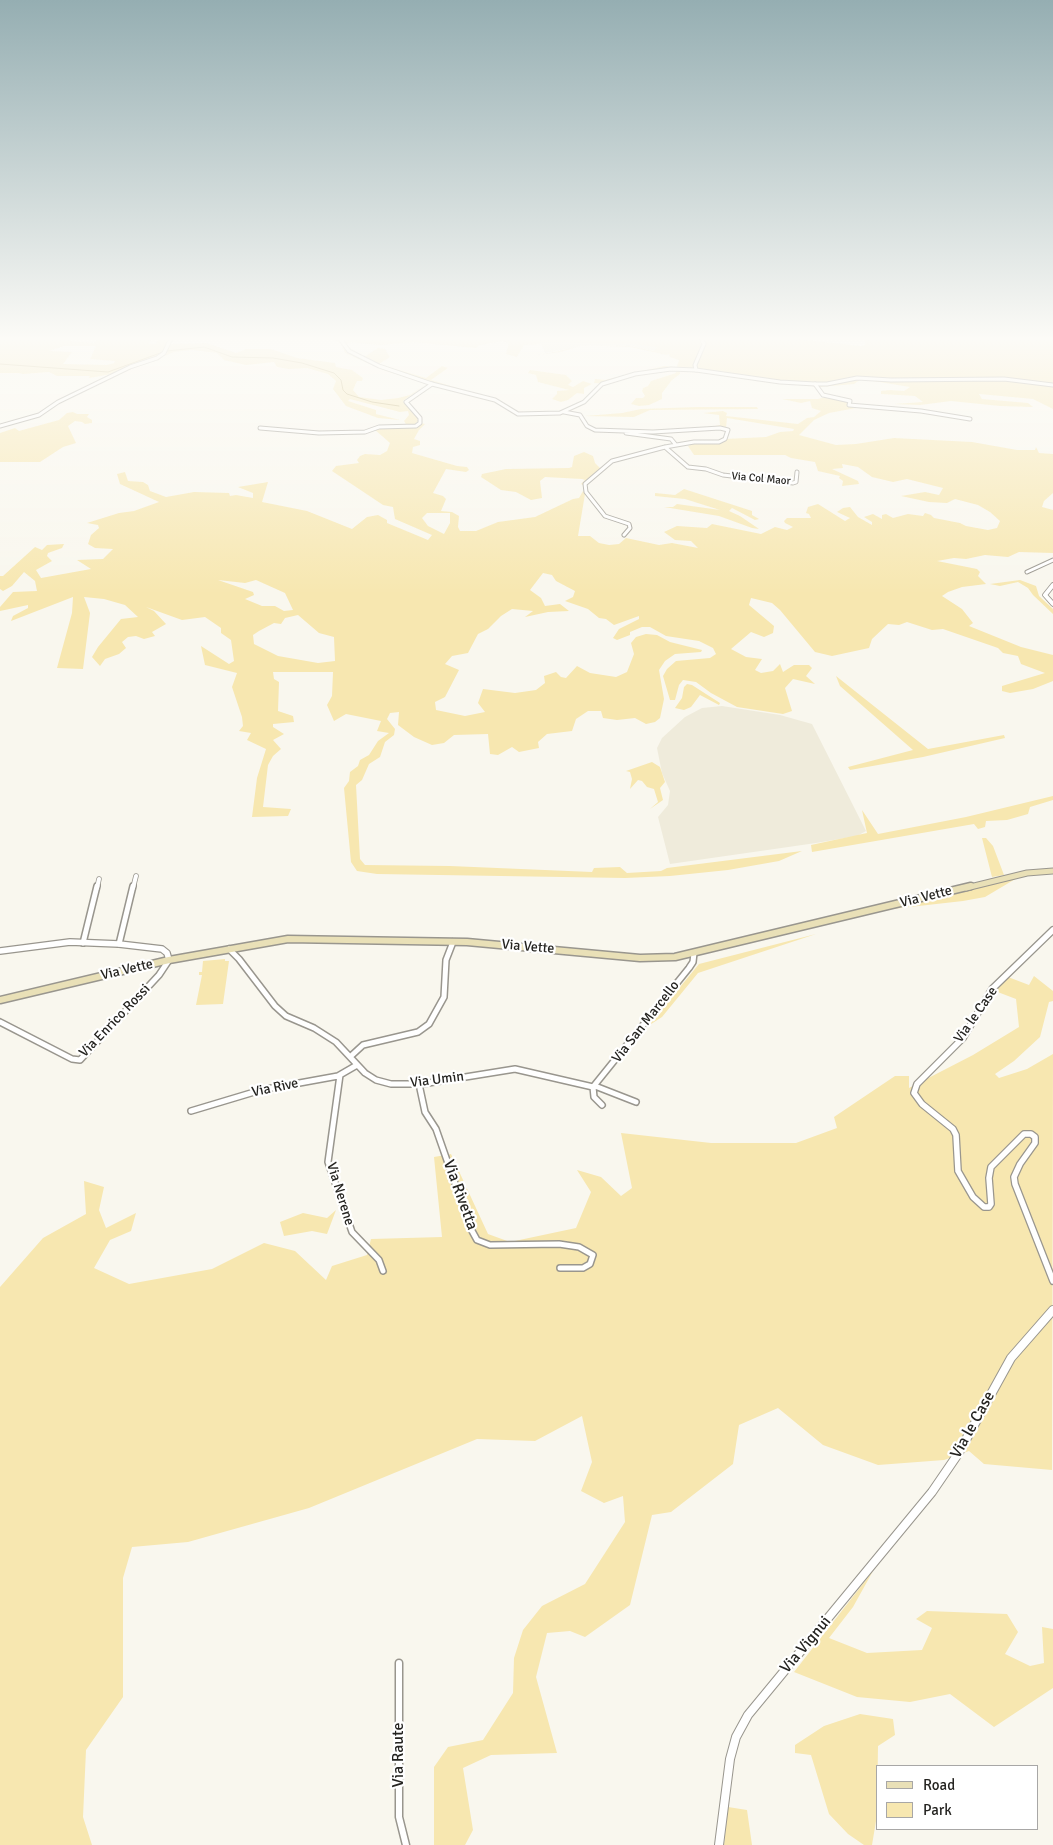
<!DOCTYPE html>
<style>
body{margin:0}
#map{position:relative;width:1053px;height:1845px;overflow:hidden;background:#f9f7ee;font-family:Signika,sans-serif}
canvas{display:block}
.legend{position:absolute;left:876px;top:1765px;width:162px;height:65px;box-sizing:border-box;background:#fff;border:1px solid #a8a7a6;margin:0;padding:6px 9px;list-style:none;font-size:15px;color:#252421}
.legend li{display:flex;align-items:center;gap:10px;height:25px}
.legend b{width:25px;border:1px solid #a8a7a6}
</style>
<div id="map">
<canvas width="1053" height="1845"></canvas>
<ul class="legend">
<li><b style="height:6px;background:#e9e0b7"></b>Road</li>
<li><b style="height:14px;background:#f7e7b0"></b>Park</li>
</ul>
</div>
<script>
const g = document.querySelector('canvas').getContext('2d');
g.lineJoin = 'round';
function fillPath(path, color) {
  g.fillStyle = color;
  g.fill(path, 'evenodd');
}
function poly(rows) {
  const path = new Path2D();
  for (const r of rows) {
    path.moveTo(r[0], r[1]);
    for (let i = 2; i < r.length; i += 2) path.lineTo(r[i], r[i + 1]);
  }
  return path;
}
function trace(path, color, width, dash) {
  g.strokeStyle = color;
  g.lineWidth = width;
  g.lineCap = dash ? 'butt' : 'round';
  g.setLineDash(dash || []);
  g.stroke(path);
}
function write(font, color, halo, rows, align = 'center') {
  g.font = font + ' Signika,sans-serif';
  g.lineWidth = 4.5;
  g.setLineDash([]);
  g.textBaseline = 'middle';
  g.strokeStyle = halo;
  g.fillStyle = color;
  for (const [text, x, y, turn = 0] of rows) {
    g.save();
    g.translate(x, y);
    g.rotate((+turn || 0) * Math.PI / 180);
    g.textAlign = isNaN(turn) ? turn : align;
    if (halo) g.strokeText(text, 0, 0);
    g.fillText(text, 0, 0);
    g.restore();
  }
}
fillPath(poly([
 [495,336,662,336,659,347,654,351,630,346,585,345,545,353,541,344,524,345],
 [722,706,780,715,812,724,866,831,857,836,816,843,670,864,658,817,668,805,670,791,662,773,657,748,662,738,685,717,702,708]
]), '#efebdb');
fillPath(poly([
 [0,336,44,336,43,337,56,338,58,336,74,336,70,341,94,343,101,336,153,336,149,344,156,344,159,336,170,336,166,348,160,356,112,374,89,378,90,376,57,376,49,372,23,374,19,373,0,373],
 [64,346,96,346,90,359,115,361,114,363,107,365,63,364,72,352,49,351],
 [329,336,614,336,661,339,662,336,795,336,796,339,861,346,865,345,864,336,1053,336,1053,409,1033,399,979,394,982,399,1028,403,1033,407,1000,406,951,401,920,405,894,404,923,402,915,396,881,394,881,391,890,390,904,391,910,387,861,379,854,384,819,387,815,383,779,381,704,371,680,370,680,374,672,380,662,393,662,399,649,405,639,406,631,404,636,398,643,398,645,396,642,391,643,388,648,386,651,381,676,373,675,370,632,376,608,384,594,383,595,379,605,380,664,366,677,367,679,360,670,357,669,354,666,355,630,347,582,345,561,352,538,355,559,351,583,345,585,345,630,346,654,351,657,347,634,344,541,342,538,344,524,345,517,357,506,354,509,343,503,341,479,345,476,348,413,342,380,345,351,342,345,345,364,357,378,348,385,349,390,357,379,364,426,378,442,366,448,368,431,380,471,392,429,381,419,381,383,370,345,353,341,344],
 [206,343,236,353,246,349,271,349,297,358,335,363,336,367,352,370,363,378,362,381,357,381,353,390,359,397,381,400,398,398,410,395,425,385,403,401,416,413,418,421,415,424,407,426,404,421,409,415,408,411,400,412,350,399,348,401,376,410,376,414,400,420,378,418,346,406,333,389,336,381,328,374,307,368,289,369,277,367,274,362,246,365,224,360,217,353,192,350,174,352,165,356,170,344],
 [530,370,566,375,572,381,568,385,573,387,583,381,592,384,584,388,584,394,577,393,568,400,561,402,552,399,557,394,557,391,569,390,538,382,536,375,528,373],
 [825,397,847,401,850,406,856,408,829,413,814,420,799,435,836,445,856,444,894,438,972,442,1017,450,1035,450,1036,447,1039,453,1053,454,1053,493,1044,501,1042,507,1053,510,1053,553,1019,552,1008,557,985,555,966,559,954,558,937,561,977,569,980,572,978,576,986,584,962,587,948,592,942,596,962,609,973,623,969,626,1021,647,1053,655,1053,681,1033,689,1010,693,1002,691,1002,686,1045,673,1021,664,1018,656,1003,653,998,648,943,629,932,630,907,622,899,625,888,624,872,639,869,648,832,656,815,652,780,610,772,603,751,598,749,605,774,626,773,633,764,637,751,632,731,649,746,657,762,659,755,670,761,673,773,671,780,664,783,672,794,665,809,665,812,668,806,676,815,684,793,679,785,688,792,711,783,714,737,707,711,693,696,682,683,680,679,685,675,700,670,700,663,676,667,669,676,661,710,658,716,654,713,648,699,641,666,636,650,627,642,627,630,632,630,635,617,640,613,638,619,629,639,619,639,616,614,625,606,619,599,618,588,609,565,601,573,597,575,591,556,581,552,575,543,573,530,590,541,598,545,606,560,604,569,611,548,612,525,617,533,611,512,609,501,616,488,629,478,634,468,653,452,656,445,664,459,670,445,697,435,702,436,710,465,716,485,712,478,703,483,689,515,693,536,690,545,683,544,676,556,672,561,677,566,678,577,666,590,673,616,677,627,672,634,654,631,643,636,637,646,634,657,635,670,642,702,650,701,652,675,654,665,661,659,670,664,699,660,718,655,722,646,724,635,718,617,720,603,718,601,711,588,711,576,719,572,731,547,734,538,742,539,748,519,752,512,747,498,755,490,754,488,734,454,735,444,743,432,745,414,737,398,725,399,712,390,713,387,719,395,729,394,735,385,742,380,757,369,764,362,780,356,785,360,859,365,865,450,866,592,872,594,868,620,867,627,873,661,871,667,868,802,851,779,861,728,870,670,876,625,878,377,874,357,871,351,862,344,788,349,781,350,772,358,766,360,760,369,755,378,741,389,733,377,731,381,721,346,714,334,721,327,705,332,696,333,672,273,672,274,679,279,682,278,711,293,716,294,722,273,724,273,727,284,734,273,740,281,749,273,756,268,765,263,807,291,809,288,816,252,817,257,778,266,749,247,740,251,733,239,731,243,726,242,717,232,687,237,673,205,665,201,646,229,664,234,661,231,640,221,633,221,628,205,617,182,620,146,607,154,611,166,624,152,632,155,636,144,639,136,636,128,637,122,642,126,648,119,654,105,659,100,666,92,657,98,647,121,619,138,617,125,605,104,599,84,597,90,613,83,669,57,668,72,613,73,597,11,621,13,616,28,608,28,605,0,611,0,607,13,592,37,591,35,581,24,572,12,586,3,591,0,589,0,576,3,576,35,547,42,550,47,545,64,544,62,548,48,553,47,556,52,561,36,570,41,578,91,569,77,560,103,559,113,549,95,548,88,544,91,535,99,528,98,525,87,523,119,513,134,511,159,502,120,484,117,474,125,472,128,481,143,482,148,485,150,491,166,497,194,492,229,493,230,496,236,495,253,498,253,493,238,487,268,482,262,502,307,511,352,529,367,517,378,515,387,520,387,523,428,540,432,535,395,519,393,507,383,505,332,471,336,466,359,463,357,460,360,456,365,454,380,455,387,451,390,443,374,429,416,427,421,423,425,424,419,430,414,439,420,441,420,445,413,447,412,453,457,466,467,467,469,470,466,472,446,469,433,493,443,496,446,499,441,511,452,512,459,516,458,527,460,531,476,531,498,522,535,517,573,499,579,498,583,491,585,494,578,536,590,536,599,543,609,545,619,544,626,538,659,545,672,543,698,548,691,541,675,540,664,532,677,526,707,528,712,524,761,534,775,527,787,530,793,527,785,523,784,521,787,518,811,518,809,514,806,513,808,507,818,504,845,521,850,518,837,512,843,508,850,507,858,517,872,525,872,522,864,517,873,514,882,519,882,515,886,514,893,518,908,514,923,516,925,513,931,515,934,518,960,523,966,526,988,530,997,528,1000,521,990,512,978,505,955,499,947,503,929,502,901,496,925,492,939,495,943,488,907,479,893,482,872,477,858,467,842,464,843,468,832,469,858,481,859,484,842,486,843,481,839,478,840,476,818,471,815,462,791,458,785,455,694,455,688,446,694,443,722,442,725,439,766,437,780,432,793,431,794,429,727,418,726,428,710,427,720,425,719,415,703,413,723,411,727,413,726,416,798,424,807,418,814,417,821,411,812,408,810,401,801,403,782,399,818,399],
 [427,513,450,513,450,523,444,534,428,526,422,518],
 [218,580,245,583,256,580,285,593,293,610,284,611,275,606,262,606,245,599,254,595,253,592],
 [298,615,319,633,334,637,335,661,318,663,278,656,254,644,253,635,259,631,274,623,281,624,285,618],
 [697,407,757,407,758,409,650,410,634,417,585,416,622,413,641,409],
 [73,412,77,414,89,414,87,417,92,420,92,423,85,424,82,422,75,421,68,426,76,443,63,447,40,462,0,462,0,433,15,428,19,431,37,426,59,420,67,413],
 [584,452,593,456,595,463,601,469,583,485,581,484,585,480,582,479,545,477,540,481,542,498,531,500,516,492,501,490,481,477,482,474,506,469,569,468,572,467,574,456],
 [684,489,752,511,752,515,759,519,755,520,732,508,729,511,740,516,759,529,752,528,719,516,664,507,673,507,677,504,720,510,685,499,655,496,655,493,675,495],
 [1020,580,1036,586,1039,596,1053,609,1053,614,1033,595,1028,588,1018,582,1000,586,990,584],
 [836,676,928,749,1004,735,1005,738,923,757,850,770,848,767,913,750,840,686],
 [687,684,692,685,720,703,719,705,700,695,691,707,684,710,675,708,682,698,684,687],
 [652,762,660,767,665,782,660,788,663,800,650,809,658,802,654,789,647,787,642,781,638,780,630,789,632,779,630,772,626,771],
 [1053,796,1053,800,1030,807,1028,814,1007,820,986,821,985,827,978,829,974,824,812,852,811,845,867,833,862,810,878,834,966,817],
 [982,838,986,838,993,846,1004,875,992,877],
 [1017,878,985,897,963,901,883,910],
 [816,934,698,973,662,1017,648,1026,699,964],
 [225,959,225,961,229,961,223,1004,196,1005,202,975,199,975,199,972,202,972,203,961],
 [1034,976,1053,991,1053,1001,1049,1002,1040,1037,1014,1061,995,1074,999,1078,1027,1069,1053,1054,1052,1470,984,1464,969,1451,944,1460,878,1465,823,1445,778,1408,739,1425,733,1464,671,1512,652,1515,630,1605,585,1637,570,1631,547,1633,536,1677,557,1753,491,1755,463,1768,473,1830,465,1845,434,1845,434,1767,448,1747,483,1740,513,1693,514,1658,523,1630,542,1606,585,1584,625,1522,623,1496,604,1503,581,1491,592,1462,582,1416,535,1441,477,1439,309,1508,188,1542,132,1547,123,1578,123,1697,86,1750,83,1817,92,1845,0,1845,0,1287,43,1238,86,1214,84,1181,104,1187,99,1210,106,1228,136,1213,131,1231,110,1240,94,1268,129,1284,212,1269,264,1243,295,1251,326,1280,332,1266,367,1255,371,1239,442,1237,434,1157,451,1154,488,1234,510,1242,576,1228,591,1192,577,1170,601,1177,621,1196,632,1188,621,1133,711,1143,796,1143,837,1128,834,1117,895,1076,909,1076,909,1088,973,1055,1019,1027,1016,999,995,991,1008,977,1029,985],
 [336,1210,327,1234,312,1231,284,1236,280,1222,303,1213,327,1218],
 [873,1571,853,1607,829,1638,867,1653,922,1650,932,1628,916,1619,927,1611,1007,1614,1018,1632,1005,1654,1030,1666,1044,1663,1042,1627,1053,1629,1053,1688,994,1727,950,1694,910,1702,857,1697,794,1672],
 [860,1714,893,1719,895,1735,878,1746,877,1815,872,1845,864,1845,848,1834,829,1814,811,1755,795,1753,795,1745,824,1726],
 [728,1807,747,1810,752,1845,724,1845]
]), '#f7e7b0');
trace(poly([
 [167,351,204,347,232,357,273,358,302,363,334,373,341,380,343,390,347,394,372,402,399,406],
 [0,364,108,372,163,352]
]), '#b8a461', 1);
const minorFar3 = poly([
 [696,370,695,365,704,344,700,336],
 [815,384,823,395,850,401,849,405,921,411,970,419],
 [564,412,580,415,587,426,595,430,653,432,720,428,728,430,725,439,719,442,694,442,665,447,612,461,585,484,586,492,605,516,629,524,630,528,624,535],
 [260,428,319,433,365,432,379,427,416,426,420,423,420,418,406,402,432,384],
 [626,433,671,439,676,445],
 [665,447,688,467,706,469,723,475,793,483,796,482,797,472],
 [1027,572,1053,560]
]);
const minorFar2 = poly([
 [1053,585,1045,595,1053,604],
 [97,888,99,879],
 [133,888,136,876]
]);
const minorFar1 = poly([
 [83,943,97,886],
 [119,944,133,886],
 [229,949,239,959,275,1006,286,1016,314,1028,336,1042,365,1073,376,1080,391,1084,422,1084,515,1069,593,1087],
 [0,1022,72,1059,80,1060,159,975,169,960],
 [351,1056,363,1045,418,1032,429,1024,444,997,446,960,453,942],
 [340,1075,328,1162,352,1232,379,1260,383,1271],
 [419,1084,425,1112,436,1129,471,1229,477,1240,490,1245,559,1244,579,1247,593,1255,590,1264,583,1268,560,1268],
 [595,1086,636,1102],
 [593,1087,689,968,693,962,694,953],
 [593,1087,594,1097,602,1105],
 [191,1111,261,1090,338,1076,357,1065]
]);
const minor = poly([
 [399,1663,399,1817,406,1845]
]);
const tertiaryFar2 = poly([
 [338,336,349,351,379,366,432,384,495,400,518,414,560,413,584,402,602,384,635,374,671,369,696,370,780,382,815,384,827,384,857,378,891,380,1004,379,1053,385],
 [0,426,39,415,58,402,130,367,157,358,164,353,172,336]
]);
const tertiaryFar1 = poly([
 [1053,930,992,989,963,1038,917,1084,914,1093,922,1104,953,1129,956,1135,958,1171,973,1197,984,1207,989,1207,991,1204,989,1178,991,1167,1024,1134,1031,1134,1035,1137,1035,1143,1020,1164,1014,1177,1015,1184,1053,1281],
 [0,951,70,942,119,944,162,949,167,953,169,960]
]);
const tertiary = poly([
 [719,1845,730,1759,736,1737,748,1715,932,1492,958,1454,1011,1358,1053,1310]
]);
const secondaryFar1 = poly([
 [966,888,1027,873,1053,871]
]);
const secondary = poly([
 [0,1000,169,960,288,939,467,942,640,958,675,957,971,886]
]);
trace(minorFar3, '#99968e', 5);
trace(minorFar2, '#99968e', 5.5);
trace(minorFar1, '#99968e', 8);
trace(minor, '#99968e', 9);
trace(tertiaryFar2, '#99968e', 5);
trace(tertiaryFar1, '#99968e', 8);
trace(tertiary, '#99968e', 10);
trace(secondaryFar1, '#99968e', 7);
trace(secondary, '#99968e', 9);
trace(minorFar3, '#fff', 3);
trace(minorFar2, '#fff', 4);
trace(minorFar1, '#fff', 5);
trace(minor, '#fff', 6);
trace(tertiaryFar2, '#fff', 3);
trace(tertiaryFar1, '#fff', 5.5);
trace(tertiary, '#fff', 8);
trace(secondaryFar1, '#e9e0b7', 5);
trace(secondary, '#e9e0b7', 6);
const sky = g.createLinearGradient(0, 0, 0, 594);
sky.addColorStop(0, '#95aeb2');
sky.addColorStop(0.57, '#fcfbf7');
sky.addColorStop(1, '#fcfbf700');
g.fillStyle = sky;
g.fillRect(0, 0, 1053, 594);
write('11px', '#252421', '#fff', [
 ["Via Col Maor",761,479,5]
]);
write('14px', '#252421', '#fff', [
 ["Via Vette",926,897,-14],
 ["Via Vette",528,947,5],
 ["Via Vette",127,970,-13],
 ["Via le Case",976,1015,-55],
 ["Via Enrico Rossi",115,1021,-46],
 ["Via San Marcello",646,1022,-52],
 ["Via Umin",437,1080,-7],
 ["Via Rive",275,1088,-12],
 ["Via Nerene",340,1194,73]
]);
write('16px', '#252421', '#fff', [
 ["Via Rivetta",460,1195,70],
 ["Via le Case",973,1425,-61],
 ["Via Vignui",806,1645,-50],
 ["Via Raute",399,1755,-90]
]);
</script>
